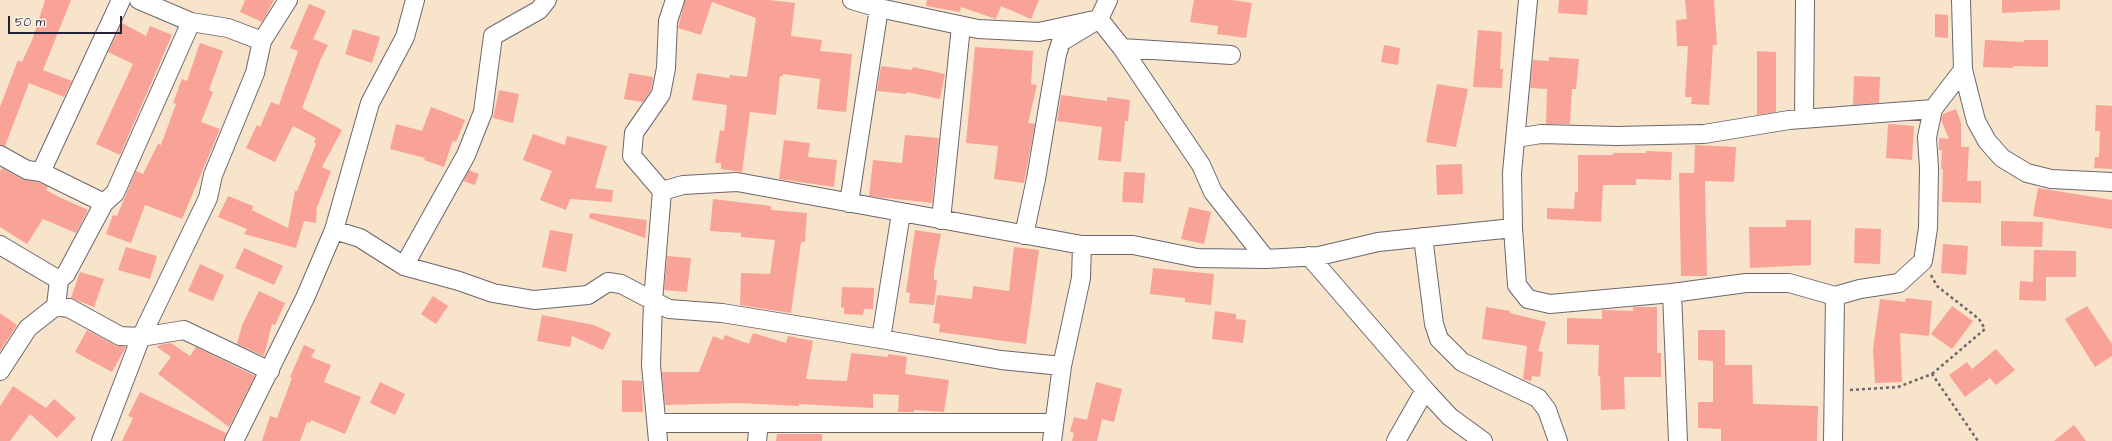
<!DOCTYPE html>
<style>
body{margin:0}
#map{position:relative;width:2112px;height:441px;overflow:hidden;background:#f7e4cb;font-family:"Architects Daughter",sans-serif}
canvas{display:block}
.scale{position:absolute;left:8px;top:16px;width:114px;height:18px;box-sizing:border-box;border:2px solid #22223b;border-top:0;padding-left:5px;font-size:12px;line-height:14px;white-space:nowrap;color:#22223b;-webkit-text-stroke:3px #fcf5e5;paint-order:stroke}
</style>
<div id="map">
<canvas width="2112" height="441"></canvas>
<div class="scale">50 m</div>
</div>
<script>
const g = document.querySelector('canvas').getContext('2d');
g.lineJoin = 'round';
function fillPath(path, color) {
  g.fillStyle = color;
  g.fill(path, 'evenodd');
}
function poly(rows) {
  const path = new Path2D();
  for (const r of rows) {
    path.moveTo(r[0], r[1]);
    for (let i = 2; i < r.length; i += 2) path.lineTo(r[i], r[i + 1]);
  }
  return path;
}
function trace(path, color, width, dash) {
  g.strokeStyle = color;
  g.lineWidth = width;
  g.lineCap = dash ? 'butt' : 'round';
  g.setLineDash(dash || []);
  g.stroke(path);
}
fillPath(poly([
 [45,0,71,0,43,70,72,81,64,97,29,83,5,146,0,145,0,107,18,60,22,62,33,38],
 [245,0,274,0,262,22,240,12],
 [685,0,769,0,795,3,791,36,822,40,820,51,852,54,846,112,817,109,820,79,783,74,783,76,780,76,776,115,750,112,742,172,721,169,721,163,715,163,720,130,724,131,727,105,692,100,697,73,729,78,730,75,747,77,756,18,712,2,701,35,678,28],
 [927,0,1039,0,1031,19,1001,6,996,19,961,7,960,12,926,6],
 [1194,0,1231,0,1252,3,1246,38,1217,34,1218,26,1190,22],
 [1559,0,1588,0,1587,15,1558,13],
 [1685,0,1714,0,1717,45,1713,45,1709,105,1691,104,1692,97,1685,97,1688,46,1677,46,1676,20,1687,19],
 [2002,0,2060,0,2060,10,2002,13],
 [309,4,326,11,313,39,328,45,320,61,302,108,342,130,322,167,331,171,317,207,316,223,304,221,296,248,244,234,247,229,218,217,228,196,253,206,252,210,288,228,295,191,297,191,316,144,314,142,316,138,293,126,275,162,246,148,257,125,260,127,271,102,279,105,298,51,290,48],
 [1935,14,1948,15,1948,38,1935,37],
 [122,23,146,36,150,26,172,35,120,155,96,144,133,64,108,52],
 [353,29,380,37,372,63,345,54],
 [1478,30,1502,32,1500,69,1503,69,1502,88,1473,87],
 [1985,40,2024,42,2024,40,2048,40,2048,67,2013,66,2013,68,1983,67],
 [200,43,223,51,209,90,213,92,201,122,220,129,182,219,145,205,131,243,106,234,113,215,117,216,136,171,143,174,158,144,161,145,176,104,173,103,182,79,187,81],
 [1384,45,1400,48,1398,65,1381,62],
 [975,47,1033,51,1031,84,1037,85,1028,123,1035,124,1024,183,994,179,998,146,966,143],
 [1757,51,1776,52,1776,112,1757,115],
 [1549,57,1579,59,1576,89,1572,89,1570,124,1546,124,1547,89,1530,88,1533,60,1549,61],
 [881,66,912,70,913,67,945,74,940,99,907,92,906,94,877,91],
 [629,73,653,77,651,90,643,102,624,99],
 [1854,76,1880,77,1879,103,1853,105],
 [1437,84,1468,89,1456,147,1426,142],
 [499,90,519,94,513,123,493,118],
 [1061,95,1107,101,1107,97,1130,100,1128,121,1125,121,1121,162,1098,160,1102,127,1057,121],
 [2096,105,2112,106,2112,169,2094,168,2095,157,2099,157,2100,131,2095,131],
 [431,107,465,120,456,142,453,140,444,167,424,160,425,158,390,149,396,124,422,131],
 [1956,109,1961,123,1961,147,1969,147,1967,181,1981,181,1981,203,1942,202,1943,169,1941,169,1942,150,1939,150,1939,138,1949,139,1941,120,1943,114],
 [1888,124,1914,126,1912,160,1886,158],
 [533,134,565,145,567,136,607,146,595,188,613,190,612,202,570,199,566,210,540,200,552,171,523,160],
 [905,135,939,138,932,203,869,196,873,160,902,163],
 [784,140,810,143,808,157,837,160,834,187,779,179],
 [1695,145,1736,147,1734,182,1705,181,1707,276,1681,276,1679,173,1694,173],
 [1646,151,1672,152,1671,180,1636,179,1636,185,1603,185,1601,222,1547,219,1547,208,1574,209,1575,192,1578,192,1578,155,1613,155,1613,153,1646,153],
 [1462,164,1463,194,1437,195,1436,165],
 [2,168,22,179,38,182,48,187,46,190,59,197,88,210,76,233,43,219,27,244,0,227,0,172],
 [469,170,479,174,475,185,463,181],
 [1124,172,1145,173,1143,203,1122,202],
 [2038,188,2112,200,2112,229,2033,216],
 [713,199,771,206,771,210,807,213,805,242,801,242,791,313,740,305,741,273,770,274,775,240,741,237,741,233,710,231],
 [1189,207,1211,212,1204,244,1181,239],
 [590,213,647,220,645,238,589,218],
 [1786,220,1811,220,1811,265,1750,268,1749,227,1786,227],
 [2001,221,2043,222,2042,247,2001,246],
 [1855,228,1881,229,1880,264,1854,263],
 [550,230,573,234,566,272,542,267],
 [915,230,941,234,934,271,934,280,937,280,934,305,909,303,910,293,906,292],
 [1943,244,1968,246,1966,275,1941,273],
 [126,247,157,256,150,279,118,270],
 [1014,247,1039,250,1026,344,939,332,940,324,933,323,937,295,972,299,973,286,1009,291],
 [244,248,283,266,274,285,235,268],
 [2034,250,2076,251,2076,277,2046,277,2046,301,2019,300,2020,281,2033,282],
 [667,256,691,258,687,292,664,290],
 [200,264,224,275,213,301,188,291],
 [1153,268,1214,274,1211,305,1185,302,1185,298,1150,294],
 [80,272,104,279,94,307,71,298],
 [842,287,874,288,873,309,864,309,863,315,844,314,844,308,841,307],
 [259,291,285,303,275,325,272,324,264,356,237,344,242,325],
 [433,296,448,306,436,324,421,314],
 [1906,298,1932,301,1929,336,1900,333,1902,382,1875,383,1873,349,1880,299,1905,302],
 [1952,306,1973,321,1952,349,1931,334],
 [2087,306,2112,344,2112,356,2095,367,2065,319],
 [1486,307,1510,311,1510,313,1546,322,1538,351,1543,352,1540,377,1532,376,1531,381,1523,379,1527,346,1482,339],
 [1633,307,1657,307,1657,353,1661,353,1661,377,1624,377,1625,409,1601,410,1600,376,1598,376,1599,345,1567,344,1567,318,1602,319,1602,310,1633,311],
 [1215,311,1236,314,1236,319,1246,320,1243,343,1212,339],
 [0,313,17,325,0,351],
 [542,315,594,325,611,333,603,350,572,336,570,347,537,341],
 [87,330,115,345,126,347,112,372,75,352],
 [1698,330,1725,330,1725,365,1752,365,1753,404,1818,406,1817,441,1721,441,1721,429,1698,428,1698,402,1713,402,1713,361,1698,360],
 [753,333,786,343,788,336,813,341,806,379,847,381,851,353,888,357,888,354,907,357,905,374,949,380,944,412,914,410,914,412,898,412,899,395,873,394,873,408,799,404,799,406,738,403,665,405,662,372,699,372,713,336,723,340,725,335,749,344],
 [171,343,190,356,196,347,255,376,229,427,158,374,171,357,157,347,159,345],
 [304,345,315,350,311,357,331,365,324,382,361,397,345,434,311,420,310,423,307,422,300,441,262,441,270,416,277,418,292,378,290,377],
 [1996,349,2015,370,1996,385,1990,378,1965,397,1949,375,1967,362,1972,369],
 [622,380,642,381,643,412,622,412],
 [380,382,405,394,395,415,370,403],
 [1096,382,1122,389,1114,422,1102,419,1097,441,1072,441,1074,433,1070,432,1074,417,1087,420],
 [13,386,46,408,54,399,76,418,57,438,30,414,10,441,0,441,0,406],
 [140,392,226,433,224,441,122,441,133,418,128,416],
 [2074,425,2086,441,2054,441],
 [777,434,822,434,822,441,776,441]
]), '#f9a297');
const minor = poly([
 [139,0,191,22,228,28,262,41,288,0],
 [415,0,405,37,370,103,334,230,360,238,404,266,459,281,493,293,534,300,588,295,608,282,621,284,669,309,722,313,881,339,1001,360,1062,366,1081,278,1082,245],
 [675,0,668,21,666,68,661,94,634,133,632,156,662,191,683,185,737,182,1082,245,1133,245,1197,258,1266,259,1319,256,1378,242,1513,228,1517,285,1528,299,1550,304,1672,293,1746,283,1789,283,1835,296,1860,289,1899,283,1923,261,1928,228,1929,168,1927,137,1933,109,1963,70],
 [852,0,879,8,978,29,1039,32,1099,19,1122,48,1201,165,1213,192,1266,259],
 [1961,0,1963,70,1976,121,1987,141,2002,158,2027,173,2051,179,2112,182],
 [1122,48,1231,55],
 [1804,119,1805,0],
 [1516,138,1541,134,1617,136,1704,134,1789,120,1933,109],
 [0,155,27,170,41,172,104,203],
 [41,172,121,0],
 [849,203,879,8],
 [941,220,961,26],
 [1513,228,1512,173,1528,0],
 [1024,235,1036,179,1057,54,1061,42,1099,19,1108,0],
 [1423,237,1434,324,1439,339,1462,362,1538,398,1547,410,1558,441],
 [0,245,59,280],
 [1309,256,1425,390,1450,417,1483,441],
 [404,266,466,155,483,112,493,36,539,10,547,0],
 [1672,293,1678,441],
 [56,306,59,280,66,274,104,203,115,193,191,22],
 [881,339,901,213],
 [0,371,28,328,56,306,69,308,120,336,141,337,184,330,270,371],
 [657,423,1054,423],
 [101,441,141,337,208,198,213,175,255,73,262,41],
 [234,441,305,298,334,230],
 [658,441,651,365,653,301,662,191],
 [757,441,759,423],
 [1052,441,1062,366],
 [1396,441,1425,390],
 [1833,441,1835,296]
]);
trace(minor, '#6d666d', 20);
trace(poly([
 [1931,275,1937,286,1979,319,1985,329,1932,374],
 [1850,390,1898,387,1932,374,1978,441]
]), '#6d666d', 2.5, [3, 3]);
trace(minor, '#fff', 18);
</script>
